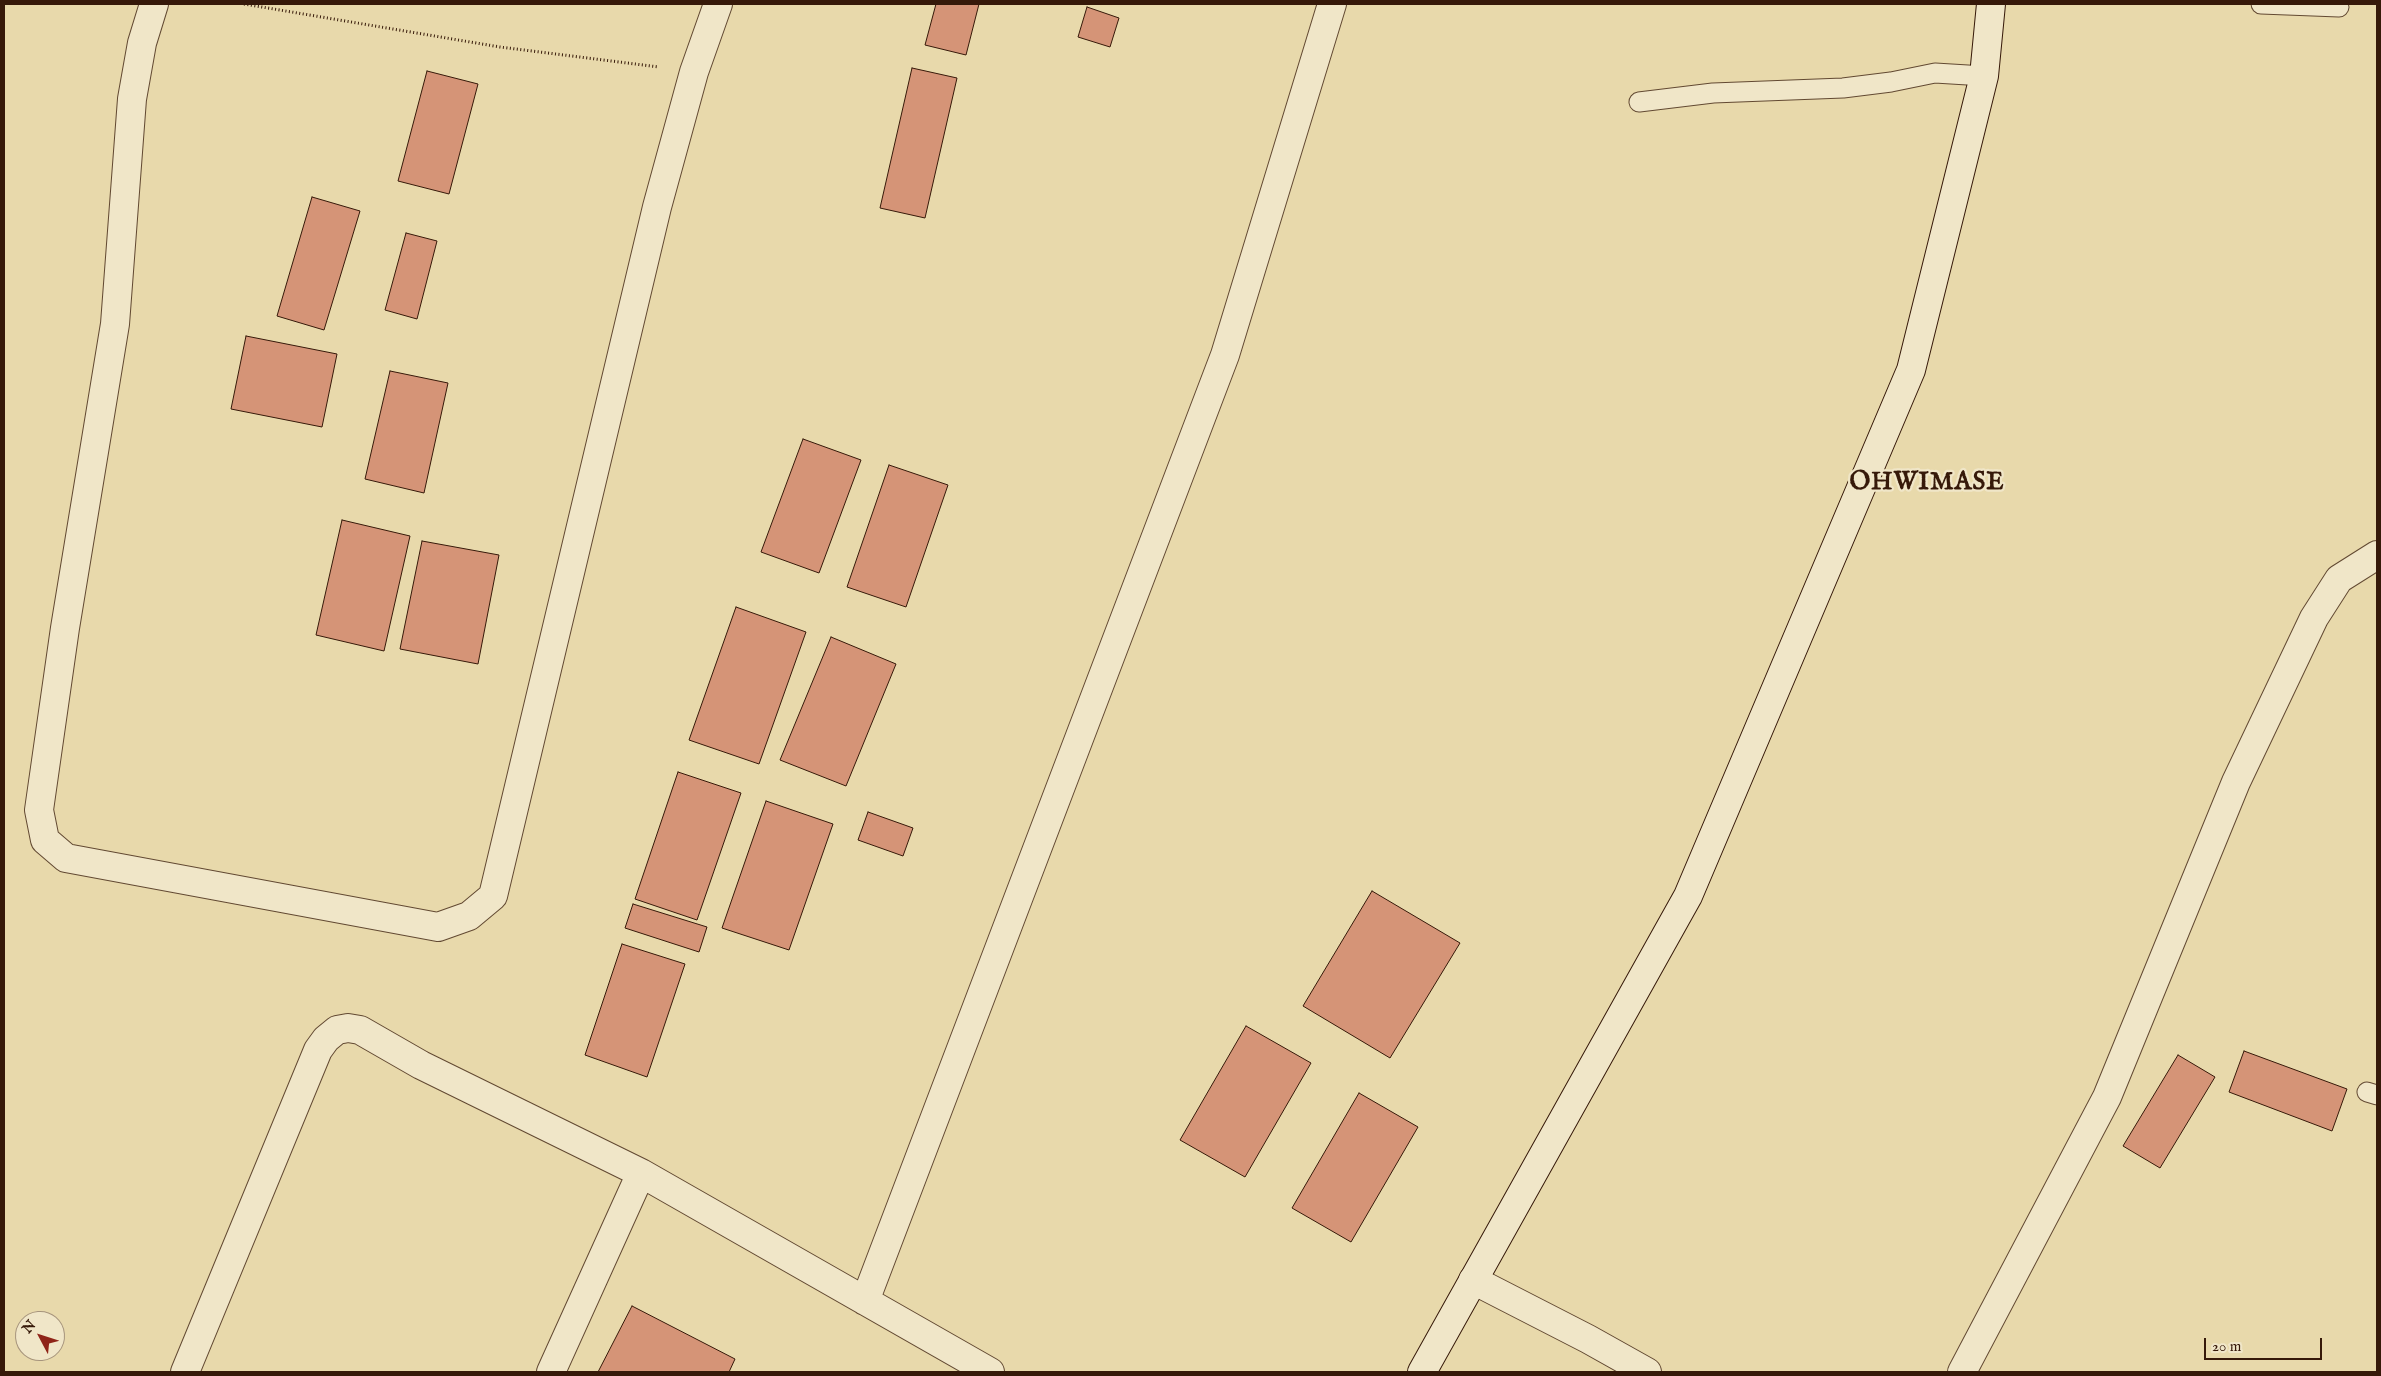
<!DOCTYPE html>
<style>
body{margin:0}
#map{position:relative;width:2381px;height:1376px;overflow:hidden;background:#e8d9ab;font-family:"IM FELL English",serif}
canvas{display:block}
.frame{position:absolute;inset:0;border:5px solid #361909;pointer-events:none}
.north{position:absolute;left:15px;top:1311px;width:50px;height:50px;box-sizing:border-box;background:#f0e6c8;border:1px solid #a6947c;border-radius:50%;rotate:310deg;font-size:14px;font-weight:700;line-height:20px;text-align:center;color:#361909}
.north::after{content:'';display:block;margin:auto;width:18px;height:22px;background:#8f2418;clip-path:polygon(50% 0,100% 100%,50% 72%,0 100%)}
.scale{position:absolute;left:2204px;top:1338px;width:118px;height:22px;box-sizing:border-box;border:2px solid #361909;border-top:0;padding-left:6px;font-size:15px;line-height:18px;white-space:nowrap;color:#361909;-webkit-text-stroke:4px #f0e6c8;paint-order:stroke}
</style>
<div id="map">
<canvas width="2381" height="1376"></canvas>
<div class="frame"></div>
<div class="north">N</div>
<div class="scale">20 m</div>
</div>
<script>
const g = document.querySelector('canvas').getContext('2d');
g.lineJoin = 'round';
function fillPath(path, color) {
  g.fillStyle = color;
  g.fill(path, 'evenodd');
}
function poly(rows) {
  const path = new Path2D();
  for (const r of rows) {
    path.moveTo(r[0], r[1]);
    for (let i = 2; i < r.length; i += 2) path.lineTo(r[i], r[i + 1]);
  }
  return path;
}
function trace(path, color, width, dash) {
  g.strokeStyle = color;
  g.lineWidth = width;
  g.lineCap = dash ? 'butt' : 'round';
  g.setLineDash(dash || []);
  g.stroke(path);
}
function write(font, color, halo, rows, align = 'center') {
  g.font = font + ' "IM FELL English",serif';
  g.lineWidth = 4.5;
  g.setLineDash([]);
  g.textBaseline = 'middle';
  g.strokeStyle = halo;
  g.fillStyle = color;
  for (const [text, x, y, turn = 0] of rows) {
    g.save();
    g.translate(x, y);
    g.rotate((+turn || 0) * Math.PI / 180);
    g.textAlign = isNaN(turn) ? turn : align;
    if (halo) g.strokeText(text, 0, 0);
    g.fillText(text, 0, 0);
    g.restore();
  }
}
const building = poly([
 [936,4,979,4,966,55,925,45,936,4],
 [1087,7,1119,18,1110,47,1078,37,1087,7],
 [912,68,957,78,925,218,880,208,912,68],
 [427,71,478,84,449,194,398,181,427,71],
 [312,197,360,211,324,330,277,316,312,197],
 [406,233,437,241,417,319,385,310,406,233],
 [246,336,337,354,322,427,231,409,246,336],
 [390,371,448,383,424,493,365,479,390,371],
 [803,439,861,460,819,573,761,552,803,439],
 [889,465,948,485,906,607,847,587,889,465],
 [342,520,410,536,384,651,316,635,342,520],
 [422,541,499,555,478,664,400,649,422,541],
 [736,607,806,632,759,764,689,740,736,607],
 [831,637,896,664,846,786,780,760,831,637],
 [678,772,741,793,697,920,635,899,678,772],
 [766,801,833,824,789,950,722,928,766,801],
 [868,812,913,828,903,856,858,840,868,812],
 [1372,891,1460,943,1390,1058,1303,1006,1372,891],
 [633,904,707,927,699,952,625,928,633,904],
 [622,944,685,964,647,1077,585,1055,622,944],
 [1246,1026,1311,1063,1245,1177,1180,1140,1246,1026],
 [2244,1051,2347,1089,2332,1131,2229,1092,2244,1051],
 [2178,1055,2215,1077,2160,1168,2123,1146,2178,1055],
 [1359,1093,1418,1127,1351,1242,1292,1208,1359,1093],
 [632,1306,735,1359,729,1372,598,1372,632,1306]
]);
fillPath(building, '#d59477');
trace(building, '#361909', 1);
const lane = poly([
 [2261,4,2339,7],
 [1639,102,1713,93,1843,88,1891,82,1935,73,1984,76],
 [2367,1092,2377,1095]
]);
const street = poly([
 [154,4,142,43,132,99,115,324,65,628,39,810,45,840,66,858,438,927,469,916,493,896,657,207,694,72,718,4],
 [1473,1280,1588,1339,1647,1372],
 [865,1301,1225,355,1332,4],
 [185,1372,318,1050,326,1039,337,1030,348,1028,360,1030,421,1065,641,1173,990,1372],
 [551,1372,641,1173],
 [1962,1372,2107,1097,2236,782,2314,618,2339,579,2377,555]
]);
const secondary = poly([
 [1422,1372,1688,896,1911,370,1984,76,1991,4]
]);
trace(lane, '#624932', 21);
trace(street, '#624932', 30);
trace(secondary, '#361909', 30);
trace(poly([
 [244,4,500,47,659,67]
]), '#361909', 3, [1, 2.5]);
trace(lane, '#f0e6c8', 19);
trace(street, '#f0e6c8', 28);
trace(secondary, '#f0e6c8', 28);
g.letterSpacing = '1px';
write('bold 25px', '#361909', '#f0e6c8', [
 ["OHWIMASE",1927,484]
]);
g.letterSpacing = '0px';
</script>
